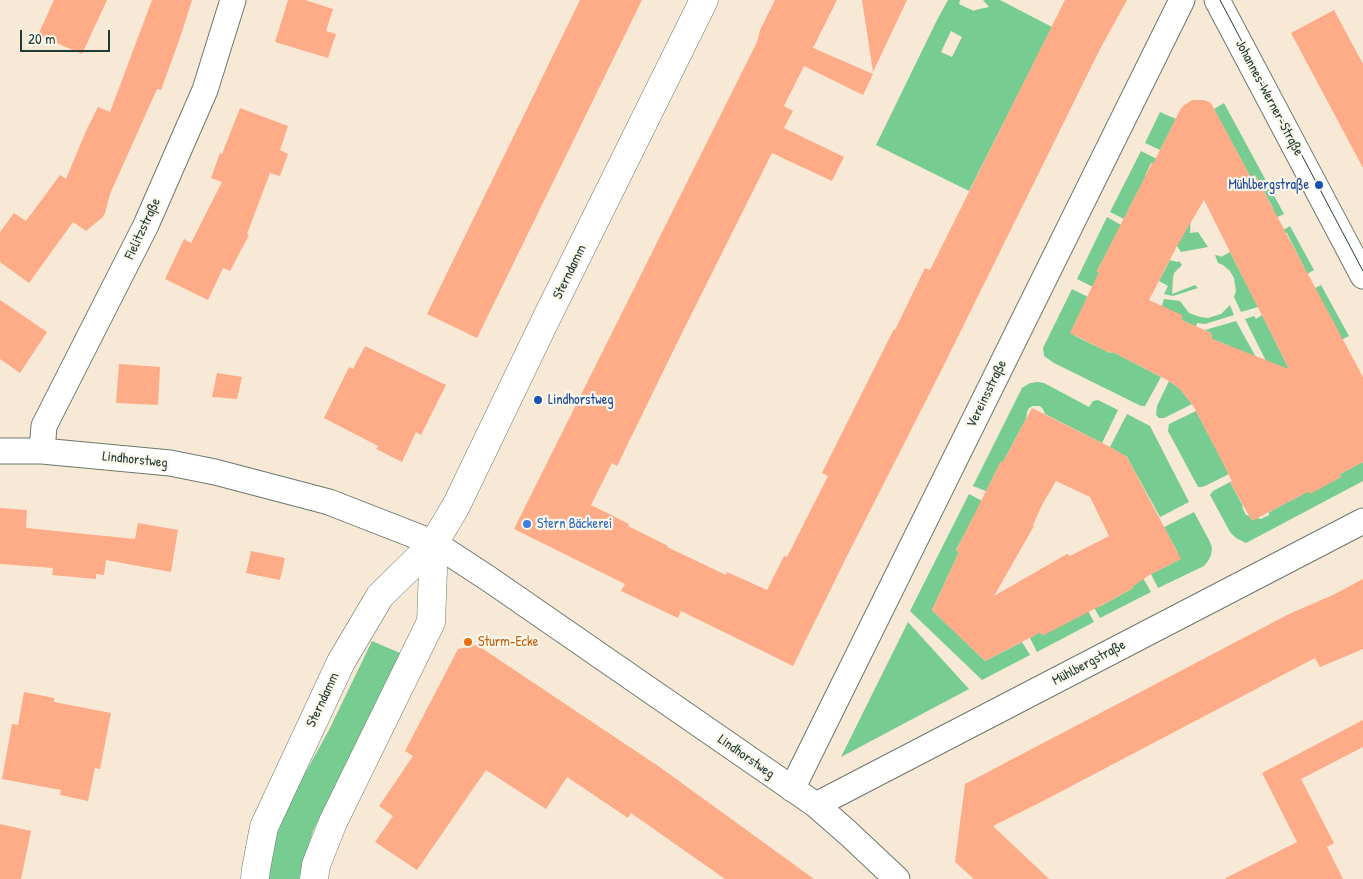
<!DOCTYPE html>
<meta charset="utf-8">
<style>
body{margin:0}
#map{position:relative;width:1363px;height:879px;overflow:hidden;background:#f7e9d6;font-family:"Patrick Hand",sans-serif}
canvas{display:block}
.scale{position:absolute;left:20px;top:30px;width:90px;height:22px;box-sizing:border-box;border:2px solid #1f3d34;border-top:0;padding-left:6px;font-size:15px;line-height:18px;white-space:nowrap;color:#1f3d34;-webkit-text-stroke:4px #fbf7ec;paint-order:stroke}
</style>
<div id="map">
<canvas width="1363" height="879"></canvas>
<div class="scale">20 m</div>
</div>
<script>
const g = document.querySelector('canvas').getContext('2d');
g.lineJoin = 'round';
function fillPath(path, color) {
  g.fillStyle = color;
  g.fill(path, 'evenodd');
}
function poly(rows) {
  const path = new Path2D();
  for (const r of rows) {
    path.moveTo(r[0], r[1]);
    for (let i = 2; i < r.length; i += 2) path.lineTo(r[i], r[i + 1]);
  }
  return path;
}
function trace(path, color, width, dash) {
  g.strokeStyle = color;
  g.lineWidth = width;
  g.lineCap = dash ? 'butt' : 'round';
  g.setLineDash(dash || []);
  g.stroke(path);
}
function write(font, color, halo, rows, align = 'center') {
  g.font = font + ' "Patrick Hand",sans-serif';
  g.lineWidth = 4.5;
  g.setLineDash([]);
  g.textBaseline = 'middle';
  g.strokeStyle = halo;
  g.fillStyle = color;
  for (const [text, x, y, turn = 0] of rows) {
    g.save();
    g.translate(x, y);
    g.rotate((+turn || 0) * Math.PI / 180);
    g.textAlign = isNaN(turn) ? turn : align;
    if (halo) g.strokeText(text, 0, 0);
    g.fillText(text, 0, 0);
    g.restore();
  }
}
fillPath(poly([
 [948,0,960,0,959,4,974,11,975,10,989,7,983,0,1000,0,1052,27,969,191,876,145,938,18],
 [951,31,962,37,952,57,941,52],
 [1224,103,1284,214,1273,219,1273,208,1255,175,1251,178,1214,109],
 [1160,112,1176,119,1160,150,1145,143],
 [1141,151,1157,159,1153,164,1151,163,1145,176,1147,178,1136,195,1129,208,1131,210,1126,220,1110,212],
 [1191,212,1190,233,1198,232,1208,247,1181,252,1177,246],
 [1107,217,1121,225,1097,271,1100,273,1093,287,1077,279],
 [1290,226,1314,270,1304,276,1304,267,1287,233,1280,232],
 [1230,252,1258,307,1241,312,1234,297,1236,291,1234,278,1230,271,1223,265,1218,263,1215,255,1220,256,1221,257],
 [1170,260,1177,262,1179,261,1182,265,1174,273,1173,278,1172,294,1195,285,1198,288,1173,296,1164,294,1168,286,1159,281],
 [1321,285,1349,336,1339,341,1311,290],
 [1072,289,1088,297,1073,327,1075,336,1110,353,1113,352,1161,377,1145,406,1141,406,1054,363,1044,356,1043,348],
 [1164,299,1180,301,1189,313,1200,317,1208,318,1221,314,1230,305,1234,315,1205,324,1197,323,1196,327,1161,309],
 [1262,315,1289,369,1274,377,1245,319,1254,316,1256,319],
 [1236,321,1268,379,1249,384,1230,346,1212,339,1211,333,1205,330],
 [1169,381,1180,389,1192,404,1164,418,1159,418,1156,415,1157,406],
 [1038,382,1044,383,1089,407,1093,401,1098,400,1118,410,1102,443,1045,414,1043,409,1040,406,1033,406,1029,408,1027,412,1026,419,1003,462,1001,462,986,491,973,486,1022,388,1030,383],
 [1196,411,1229,474,1205,486,1201,487,1198,487,1168,431,1169,424],
 [1127,414,1150,426,1189,502,1160,517,1127,457,1110,447],
 [1363,462,1363,481,1246,543,1236,538,1230,532,1210,495,1213,491,1230,482,1243,506,1242,507,1246,515,1261,519,1269,515,1269,512,1309,491,1310,493,1341,477,1340,474],
 [969,494,984,502,972,520,956,550,959,552,932,610,985,661,1022,642,1030,655,982,680,910,611],
 [1194,512,1210,542,1212,548,1211,555,1208,561,1204,566,1158,588,1151,574,1173,563,1177,560,1178,555,1177,551,1164,527],
 [1143,578,1151,592,1100,618,1093,606,1101,606,1133,588,1131,584],
 [1087,609,1094,622,1037,652,1030,638,1040,632,1042,635],
 [908,622,969,689,841,757],
 [372,641,400,653,313,831,299,879,267,879,270,844,283,813,329,730]
]), '#76cc91');
fillPath(poly([
 [54,0,107,0,82,54,38,35],
 [152,0,192,0,181,35,161,90,157,89,110,194,105,213,103,217,86,231,73,222,29,283,0,262,0,232,14,213,26,221,60,175,66,179,86,131,98,107,110,112],
 [288,0,305,0,333,9,326,31,336,34,328,58,275,42],
 [580,0,642,0,477,338,427,314],
 [775,0,837,0,813,48,873,74,863,95,804,66,784,106,793,111,784,128,844,157,832,181,772,153,680,337,617,466,612,463,591,505,629,524,628,526,668,546,667,547,726,575,727,572,767,590,784,556,787,557,828,476,822,473,894,329,895,330,925,268,930,270,1065,0,1127,0,1099,51,1065,120,943,367,847,556,793,666,681,611,678,618,621,591,625,584,514,529,757,42,760,30],
 [862,0,907,0,873,72],
 [1334,10,1363,64,1363,168,1291,33],
 [1192,100,1204,100,1211,103,1251,178,1255,175,1363,377,1363,462,1340,474,1341,477,1310,494,1309,491,1252,521,1230,482,1232,481,1194,407,1180,389,1169,381,1113,352,1110,353,1070,333,1099,272,1097,271,1152,163,1153,164,1180,110,1183,106],
 [1204,200,1230,252,1289,369,1212,339,1211,333,1182,320,1182,315,1149,300,1177,246],
 [240,108,288,126,280,150,288,154,280,176,270,173,247,234,249,235,230,271,223,268,208,300,165,279,184,239,191,243,222,182,211,178,220,153,222,154],
 [0,300,47,332,20,373,0,359],
 [365,346,446,385,421,435,416,432,402,462,376,449,378,446,324,418,349,367,353,369],
 [119,364,160,367,158,405,116,403],
 [217,373,242,377,237,399,212,397],
 [1032,408,1110,447,1127,457,1181,559,1151,574,1132,587,1133,588,1104,604,1042,636,1041,632,985,661,932,610,959,552,956,551,1001,461,1003,462],
 [1056,481,1090,497,1109,536,1070,556,1067,554,994,596,1034,526,1033,525,1043,503],
 [0,508,27,510,26,528,135,539,138,523,178,530,171,572,106,560,104,575,96,574,96,579,52,575,53,568,0,564],
 [251,551,285,558,280,580,246,573],
 [1363,579,1363,649,1320,667,1315,658,1043,801,993,826,1049,879,974,879,955,862,965,784,1291,613,1333,595],
 [477,645,661,768,814,879,725,879,631,813,628,818,567,777,546,809,486,770,417,870,375,842,393,816,379,806,413,756,405,751,458,649],
 [24,692,54,698,54,702,111,713,100,769,95,768,88,801,60,795,61,790,2,779,12,724,18,725],
 [1363,720,1363,747,1301,779,1334,843,1327,847,1343,879,1224,879,1297,842,1262,773],
 [0,824,31,831,21,879,0,879]
]), '#feab88');
const street = poly([
 [1217,0,1363,276],
 [0,451,42,451,170,463,215,472,329,502,434,543,489,579,816,805,848,833,897,879],
 [42,451,44,426,146,225,205,90,233,0],
 [792,789,1182,0],
 [816,805,1363,521]
]);
const secondary = poly([
 [255,879,256,869,264,827,341,662,380,596,434,543,456,506,547,317,704,0],
 [314,879,316,865,333,822,431,622,434,543]
]);
trace(street, '#6b796d', 27);
trace(secondary, '#6b796d', 29);
trace(street, '#fff', 25);
trace(secondary, '#fff', 28);
trace(poly([
 [1220,0,1363,271]
]), '#1f3d34', 1);
for (const [x, y, r, color] of [
 [1319,185,5,"#1a4fb4"],
 [538,400,5,"#1a4fb4"],
 [527,524,5,"#3f7fe0"],
 [468,642,5,"#e8710a"]
]) {
  const dot = new Path2D();
  dot.arc(x, y, r, 0, 2 * Math.PI);
  g.fillStyle = color;
  g.fill(dot);
  trace(dot, '#fbf7ec', 2);
}
write('14px', '#1f3d34', '#fbf7ec', [
 ["Johannes-Werner-Straße",1269,98,62],
 ["Fielitzstraße",143,229,-65],
 ["Sterndamm",570,272,-64],
 ["Vereinsstraße",987,394,-64],
 ["Lindhorstweg",135,460,6],
 ["Mühlbergstraße",1089,663,-28],
 ["Sterndamm",323,700,-65],
 ["Lindhorstweg",746,757,35]
]);
write('14px', '#164399', '#fbf7ec', [
 ["Mühlbergstraße",1309,185],
 ["Lindhorstweg",548,400,"left"]
], 'right');
write('14px', '#366cbe', '#fbf7ec', [
 ["Stern Bäckerei",537,524]
], 'left');
write('14px', '#c56008', '#fbf7ec', [
 ["Sturm-Ecke",478,642]
], 'left');
</script>
